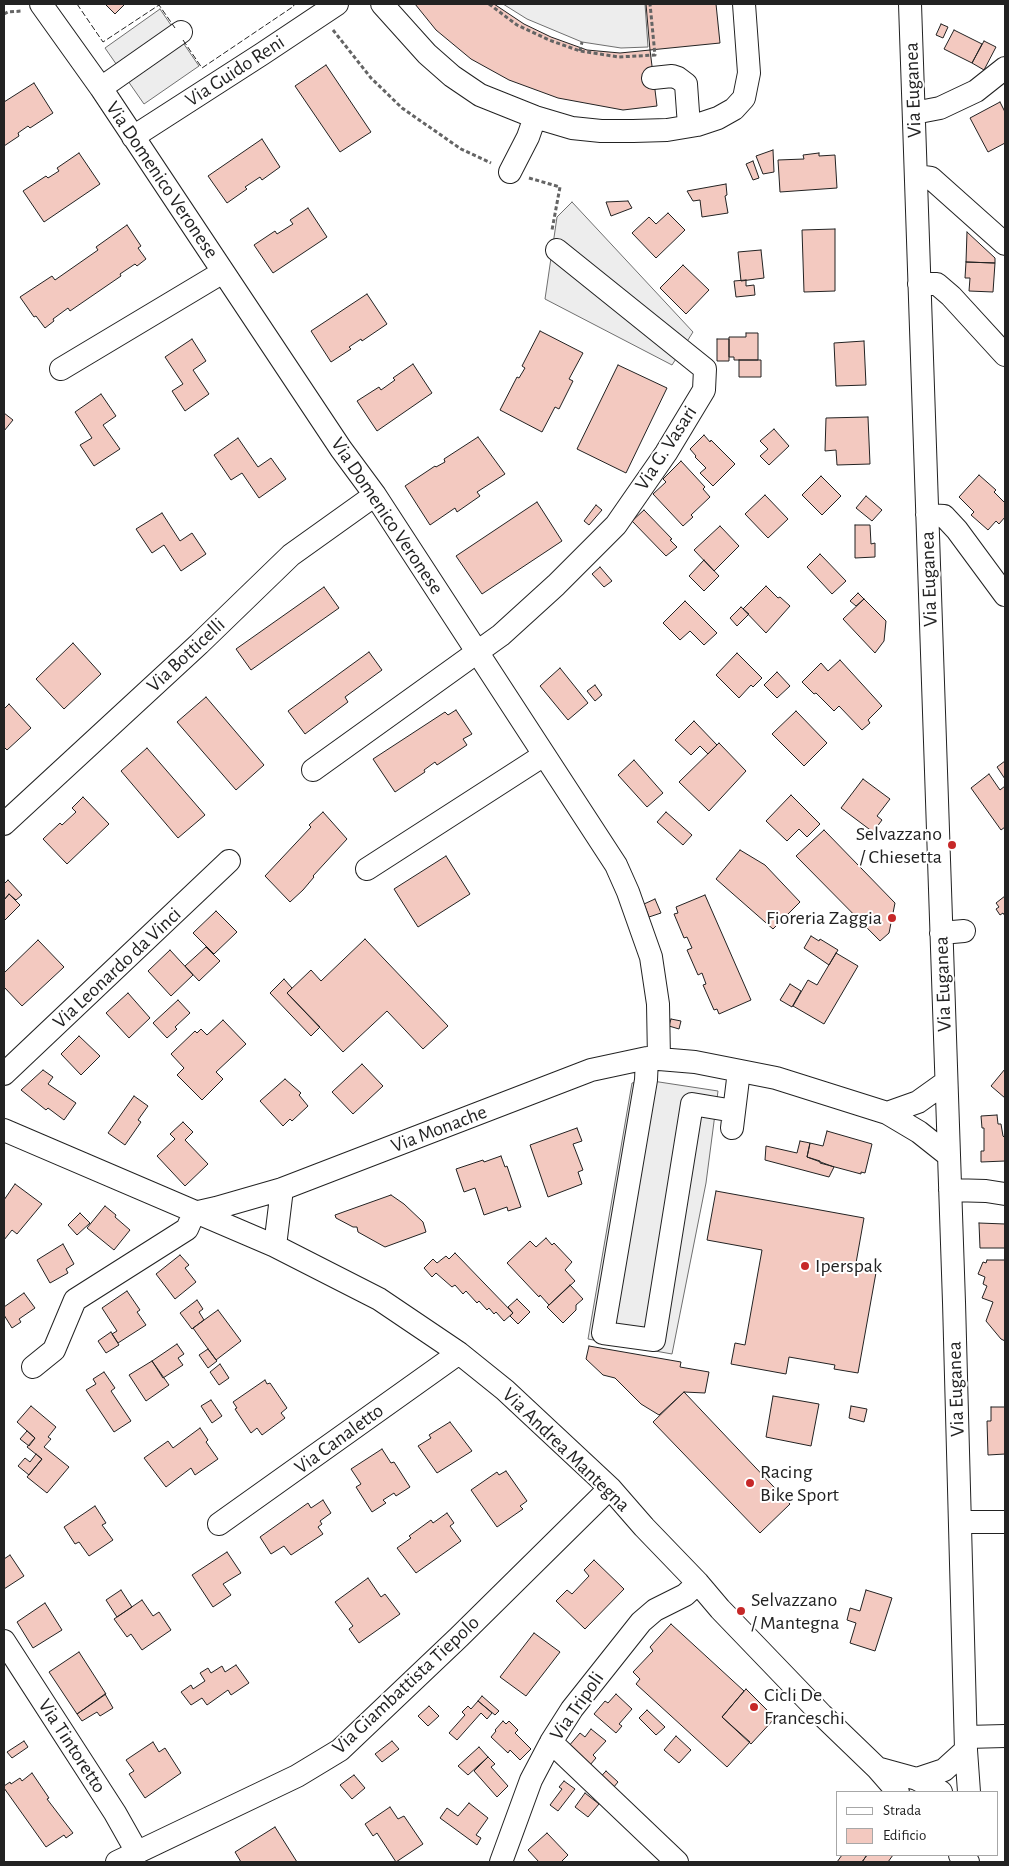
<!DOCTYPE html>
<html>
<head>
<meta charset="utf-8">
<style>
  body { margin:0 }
  #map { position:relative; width:1009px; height:1866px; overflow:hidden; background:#fff; font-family:"Alegreya Sans",sans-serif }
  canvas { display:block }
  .frame { position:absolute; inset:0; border:5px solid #222; pointer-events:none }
  .legend { position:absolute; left:836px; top:1791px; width:162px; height:65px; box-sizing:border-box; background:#fff; border:1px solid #a7a7a7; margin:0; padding:6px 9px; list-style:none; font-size:15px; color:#222 }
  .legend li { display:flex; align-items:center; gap:10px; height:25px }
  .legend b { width:25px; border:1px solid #a7a7a7 }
</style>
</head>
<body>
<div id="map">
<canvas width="1009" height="1866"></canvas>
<div class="frame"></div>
<ul class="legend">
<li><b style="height:6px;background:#fff"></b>Strada</li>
<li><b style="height:14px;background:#f3c9c0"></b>Edificio</li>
</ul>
</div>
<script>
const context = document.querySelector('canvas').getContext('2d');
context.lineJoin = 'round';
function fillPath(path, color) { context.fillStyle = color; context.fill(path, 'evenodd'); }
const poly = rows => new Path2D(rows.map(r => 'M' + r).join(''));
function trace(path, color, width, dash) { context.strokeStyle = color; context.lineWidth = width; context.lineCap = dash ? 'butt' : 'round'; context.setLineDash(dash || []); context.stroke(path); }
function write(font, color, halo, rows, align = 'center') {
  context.font = font + ' "Alegreya Sans",sans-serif'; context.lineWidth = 4; context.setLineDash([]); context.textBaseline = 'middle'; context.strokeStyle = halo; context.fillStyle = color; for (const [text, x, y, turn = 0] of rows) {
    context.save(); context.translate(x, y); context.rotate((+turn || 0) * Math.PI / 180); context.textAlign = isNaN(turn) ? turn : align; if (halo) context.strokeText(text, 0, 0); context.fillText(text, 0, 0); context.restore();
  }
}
const parking = poly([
  [503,4,645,4,648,47,621,48,582,42,527,19,503,4],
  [160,9,199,66,144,104,105,48,160,9],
  [572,202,693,332,672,365,545,299,557,217,572,202],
  [646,1080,718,1091,706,1183,672,1354,588,1339,632,1083,646,1080]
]);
fillPath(parking, '#ededed');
trace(parking, '#6f6f6f', 1);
const building = poly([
  [105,4,125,4,115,14,105,4],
  [415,4,494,4,524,24,551,37,587,50,620,53,650,50,657,106,623,110,558,98,509,80,471,59,436,30,415,4],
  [646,4,716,4,720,43,650,50,646,4],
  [941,24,948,27,943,38,936,35,941,24],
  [954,30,982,44,972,63,944,49,954,30],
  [984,41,996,47,984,70,972,63,984,41],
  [326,65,371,132,340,152,295,86,326,65],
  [34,83,53,113,30,128,28,126,18,133,19,136,4,146,4,102,34,83],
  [1000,102,1005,112,1005,143,988,152,970,118,1000,102],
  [262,139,280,167,262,180,260,177,245,187,247,189,227,203,208,176,262,139],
  [773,150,774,172,763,174,756,156,773,150],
  [79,153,100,184,44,222,23,191,46,176,48,178,59,171,57,168,79,153],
  [819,153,819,156,835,155,837,188,780,192,778,160,804,159,803,155,819,153],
  [753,161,759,178,753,180,746,164,753,161],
  [726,184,727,195,725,196,728,213,702,217,700,200,693,201,687,191,726,184],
  [628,201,632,208,611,216,606,202,628,201],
  [308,208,327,237,273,273,254,245,275,231,277,234,293,224,290,220,308,208],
  [668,213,685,230,656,258,632,233,649,217,656,224,668,213],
  [127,225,141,246,138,248,146,259,137,266,135,264,120,274,121,276,70,311,68,308,53,319,54,321,45,328,36,316,34,317,20,297,52,276,55,280,98,250,96,247,127,225],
  [835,229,835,291,804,292,802,230,835,229],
  [967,232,995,258,995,263,966,262,967,232],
  [761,250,764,278,741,281,738,252,761,250],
  [966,262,995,263,993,292,969,291,970,278,965,278,966,262],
  [683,265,709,290,686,314,660,288,683,265],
  [746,280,746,286,754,285,755,295,736,297,734,281,746,280],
  [367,294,387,324,362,341,361,339,349,347,351,349,331,362,311,331,367,294],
  [540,331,583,353,569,379,573,381,559,409,555,407,542,432,500,410,517,377,519,378,525,368,522,366,540,331],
  [746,333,758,333,758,360,734,360,734,357,729,357,729,337,746,337,746,333],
  [192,339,206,361,193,370,209,394,185,411,172,391,183,384,165,357,192,339],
  [717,339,729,339,729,361,717,361,717,339],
  [864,341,866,385,836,386,834,343,864,341],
  [739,360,761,360,761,377,739,377,739,360],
  [413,364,432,393,377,431,357,401,379,387,381,390,395,380,393,378,413,364],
  [618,365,667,388,626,473,577,449,618,365],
  [101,394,116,416,103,425,120,449,94,466,80,445,92,438,75,412,101,394],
  [4,413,13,420,4,431,4,413],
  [868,417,870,464,837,465,836,450,825,451,826,418,868,417],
  [774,429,789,446,769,465,760,456,768,449,760,441,774,429],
  [704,435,710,442,711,440,735,464,713,486,700,473,706,468,695,457,696,456,690,449,704,435],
  [478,437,505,474,477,492,480,496,457,512,455,508,430,525,405,486,435,466,436,467,445,462,444,459,478,437],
  [238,438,258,467,271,458,286,479,259,498,242,473,231,480,214,455,238,438],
  [681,461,705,487,703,489,710,497,691,515,693,517,683,526,653,494,666,482,663,479,681,461],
  [979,475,996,490,994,492,1005,503,1005,517,999,524,996,521,988,530,971,515,974,512,959,497,979,475],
  [821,476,841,496,822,515,802,495,821,476],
  [765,495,788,519,768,538,745,514,765,495],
  [866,496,882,510,872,521,856,508,866,496],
  [537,502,562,541,482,594,456,556,537,502],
  [596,505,602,510,589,525,584,521,596,505],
  [644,510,672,539,670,540,677,547,666,556,632,521,644,510],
  [162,513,180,541,192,533,206,554,181,571,164,545,152,553,136,529,162,513],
  [855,525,870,525,871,544,875,543,875,557,855,558,855,525],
  [720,526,739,546,714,571,694,550,720,526],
  [820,554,846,581,832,594,807,567,820,554],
  [704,560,719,576,704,591,689,576,704,560],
  [600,567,612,581,604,587,592,574,600,567],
  [766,586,778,598,780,597,790,606,766,633,743,609,766,586],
  [324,587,339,608,251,670,236,649,324,587],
  [858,593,864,599,856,606,850,601,858,593],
  [864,599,886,621,884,641,875,653,843,619,864,599],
  [685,601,717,633,704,645,690,631,680,640,663,623,685,601],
  [741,607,749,614,737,626,730,618,741,607],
  [73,643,101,674,64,709,36,679,73,643],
  [369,652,382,670,345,697,348,702,305,734,288,711,369,652],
  [737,653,762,678,753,687,751,685,739,698,716,675,737,653],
  [840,660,882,706,868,720,870,723,862,730,839,706,834,711,816,693,814,694,802,682,821,663,828,671,840,660],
  [560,668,588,703,568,720,540,686,560,668],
  [777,672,790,686,777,698,764,685,777,672],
  [595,685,602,695,595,701,587,691,595,685],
  [206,697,264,765,236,790,177,722,206,697],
  [9,704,31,728,7,750,4,747,4,709,9,704],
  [456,710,472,734,463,739,467,745,437,765,435,762,424,770,425,772,395,792,373,759,445,712,448,715,456,710],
  [796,711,827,743,804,766,772,734,796,711],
  [694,721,717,745,708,754,700,746,691,755,675,740,694,721],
  [719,743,746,771,709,811,679,782,719,743],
  [147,748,205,815,178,838,121,771,147,748],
  [634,760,663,793,647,807,618,775,634,760],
  [1005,761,1005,779,997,767,1005,761],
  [989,774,1000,790,1005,786,1005,827,1001,830,971,788,989,774],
  [863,779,890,799,877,816,882,820,873,832,841,808,863,779],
  [791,795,820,824,807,837,799,829,787,841,766,821,791,795],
  [83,797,109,824,67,864,43,839,60,823,62,825,76,812,72,808,83,797],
  [323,812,347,839,313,876,314,877,303,890,290,902,265,876,311,827,309,825,323,812],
  [666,812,692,835,683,845,657,822,666,812],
  [824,830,895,903,889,933,880,941,796,856,824,830],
  [740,850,765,865,800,902,773,929,716,879,740,850],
  [446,856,470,894,418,927,394,889,446,856],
  [8,880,22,895,16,900,9,894,4,900,4,884,8,880],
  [9,894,20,905,4,921,4,900,9,894],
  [705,895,751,1000,719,1014,717,1009,714,1010,703,985,706,984,702,973,698,975,687,950,692,948,687,937,684,938,674,914,678,913,676,907,705,895],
  [1005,896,1005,916,1003,913,1000,915,996,909,999,907,996,903,1005,896],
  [655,899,661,913,649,917,644,904,655,899],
  [216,911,237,932,214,954,193,933,216,911],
  [811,936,819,941,820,939,838,950,829,965,804,948,811,936],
  [365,939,448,1026,423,1049,387,1011,343,1052,287,993,311,970,321,981,365,939],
  [38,940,64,967,22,1006,4,987,4,973,38,940],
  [206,947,220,961,199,981,185,966,206,947],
  [170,950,193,975,171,996,148,971,170,950],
  [836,953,858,966,824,1024,793,1006,808,980,817,985,836,953],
  [284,979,292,988,287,993,320,1027,311,1036,270,993,284,979],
  [790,984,801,991,792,1007,780,1000,790,984],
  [128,993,150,1018,129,1038,106,1013,128,993],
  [178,1000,190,1013,175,1027,177,1029,167,1038,153,1023,178,1000],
  [671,1019,681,1021,679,1029,669,1026,671,1019],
  [223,1020,246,1044,216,1072,223,1079,202,1100,177,1075,184,1068,171,1054,195,1031,197,1033,201,1029,207,1035,223,1020],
  [79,1036,100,1056,81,1075,61,1054,79,1036],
  [362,1064,383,1086,353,1114,332,1092,362,1064],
  [1005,1069,1005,1098,991,1086,1005,1069],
  [43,1070,53,1077,48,1084,76,1103,64,1120,48,1108,46,1110,21,1090,43,1070],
  [285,1079,301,1093,299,1095,308,1106,292,1121,290,1119,283,1126,260,1101,285,1079],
  [134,1096,148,1106,138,1120,141,1122,125,1145,108,1133,134,1096],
  [997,1115,998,1124,1001,1124,1003,1136,1005,1138,1005,1161,981,1162,981,1151,984,1151,984,1128,982,1128,981,1116,997,1115],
  [183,1122,193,1132,185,1140,208,1164,185,1186,157,1156,175,1139,170,1134,183,1122],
  [577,1128,582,1141,573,1144,583,1170,578,1172,582,1184,548,1197,530,1145,577,1128],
  [827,1131,872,1144,865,1173,861,1172,861,1174,820,1163,820,1161,807,1157,810,1143,823,1146,827,1131],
  [800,1141,810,1143,807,1157,834,1167,829,1177,765,1160,766,1146,797,1153,800,1141],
  [501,1156,505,1167,507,1166,521,1207,508,1211,507,1207,484,1215,475,1188,464,1192,456,1169,483,1160,484,1162,501,1156],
  [15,1184,42,1204,17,1234,12,1230,4,1240,4,1200,15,1184],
  [716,1191,864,1218,856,1263,877,1267,858,1373,834,1369,835,1365,789,1357,786,1374,731,1364,735,1343,745,1345,762,1250,707,1240,716,1191],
  [391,1195,404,1204,423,1222,426,1232,385,1247,358,1232,357,1227,353,1227,336,1218,335,1215,391,1195],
  [105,1206,116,1215,115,1217,130,1230,114,1250,87,1228,105,1206],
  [80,1213,90,1223,77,1235,68,1225,80,1213],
  [979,1223,1005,1224,1005,1248,980,1248,979,1223],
  [546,1238,552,1245,554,1243,572,1262,565,1270,575,1281,549,1305,540,1295,539,1297,507,1263,530,1241,536,1247,546,1238],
  [63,1244,74,1264,66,1269,68,1273,50,1283,37,1260,63,1244],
  [455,1253,513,1313,504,1321,496,1312,494,1314,489,1308,487,1310,479,1301,477,1303,466,1291,463,1294,455,1285,452,1287,436,1273,432,1277,424,1268,433,1259,437,1263,446,1256,449,1259,455,1253],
  [180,1255,189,1265,185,1268,196,1282,175,1299,156,1274,180,1255],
  [987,1260,1005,1260,1005,1341,1001,1339,986,1321,993,1302,982,1298,987,1286,983,1284,985,1277,978,1274,983,1262,986,1263,987,1260],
  [570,1285,583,1299,576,1305,576,1310,563,1323,547,1307,570,1285],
  [127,1291,140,1310,137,1312,146,1325,118,1343,112,1334,117,1331,102,1308,127,1291],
  [24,1293,35,1308,19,1319,21,1322,12,1328,4,1315,4,1307,24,1293],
  [517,1299,530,1312,518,1324,510,1316,513,1313,508,1307,517,1299],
  [197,1300,203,1309,199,1312,204,1320,192,1329,180,1313,197,1300],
  [218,1310,241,1341,216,1360,193,1328,218,1310],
  [111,1332,119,1345,106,1353,98,1341,111,1332],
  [177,1344,184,1354,178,1358,183,1365,163,1378,152,1361,177,1344],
  [589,1346,681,1362,680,1367,709,1372,705,1393,684,1392,659,1415,641,1404,615,1378,603,1375,586,1359,589,1346],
  [208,1349,217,1361,208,1368,199,1355,208,1349],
  [152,1361,169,1385,146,1401,129,1375,152,1361],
  [220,1364,229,1378,219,1385,210,1372,220,1364],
  [104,1372,115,1388,111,1391,131,1421,114,1432,86,1390,96,1384,93,1379,104,1372],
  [265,1380,267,1384,270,1383,287,1408,281,1413,285,1418,262,1435,257,1428,251,1433,235,1409,237,1408,233,1402,265,1380],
  [684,1392,790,1504,760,1533,653,1422,684,1392],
  [773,1396,819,1404,811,1446,766,1437,773,1396],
  [211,1400,222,1416,212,1423,201,1406,211,1400],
  [31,1406,56,1427,48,1437,51,1439,44,1447,69,1467,47,1493,27,1477,42,1459,27,1447,35,1438,17,1422,31,1406],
  [851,1406,867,1409,864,1422,849,1418,851,1406],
  [991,1407,1005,1407,1005,1454,988,1455,987,1421,991,1421,991,1407],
  [450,1422,472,1451,437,1473,418,1446,431,1438,429,1435,450,1422],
  [200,1428,208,1440,206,1442,218,1459,195,1475,191,1468,166,1487,144,1458,168,1441,173,1448,200,1428],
  [27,1431,35,1438,29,1446,20,1439,27,1431],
  [382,1449,391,1463,394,1462,410,1487,396,1496,394,1493,383,1500,386,1503,372,1512,356,1487,361,1484,351,1469,382,1449],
  [36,1454,42,1459,29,1475,18,1466,25,1458,30,1462,36,1454],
  [506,1471,527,1501,520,1506,523,1509,497,1527,471,1490,497,1472,499,1475,506,1471],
  [323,1500,331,1513,320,1521,322,1524,318,1527,323,1534,291,1555,284,1546,271,1554,260,1537,308,1503,311,1508,323,1500],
  [95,1506,106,1523,102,1525,113,1540,89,1556,79,1542,75,1544,64,1527,95,1506],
  [447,1513,454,1523,450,1526,461,1541,416,1573,397,1548,411,1538,409,1536,431,1520,433,1523,447,1513],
  [227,1552,241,1573,223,1584,231,1595,213,1607,192,1575,227,1552],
  [10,1555,24,1576,4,1589,4,1559,10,1555],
  [594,1560,624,1589,585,1629,556,1601,567,1590,572,1594,589,1576,584,1570,594,1560],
  [368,1578,381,1597,385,1594,400,1614,359,1643,349,1629,353,1626,335,1602,368,1578],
  [121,1590,132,1607,117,1617,106,1600,121,1590],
  [866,1590,892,1598,875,1651,850,1643,856,1623,847,1620,850,1608,860,1611,866,1590],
  [142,1600,153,1616,159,1612,171,1630,142,1650,131,1634,127,1637,114,1619,142,1600],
  [45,1603,62,1630,33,1648,17,1622,45,1603],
  [671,1624,744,1691,722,1717,750,1742,727,1767,636,1684,640,1679,633,1672,653,1651,650,1647,671,1624],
  [534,1633,560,1652,526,1696,500,1677,534,1633],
  [79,1652,106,1694,77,1714,49,1672,79,1652],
  [236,1665,249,1683,231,1695,228,1690,207,1705,202,1698,191,1705,181,1692,191,1685,193,1689,205,1681,200,1673,208,1668,211,1673,222,1666,225,1672,236,1665],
  [746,1689,775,1718,751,1744,722,1717,746,1689],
  [105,1694,113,1708,100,1716,97,1712,82,1721,77,1714,105,1694],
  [616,1694,632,1709,619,1724,622,1726,616,1733,594,1714,605,1701,608,1703,616,1694],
  [482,1696,499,1711,495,1715,478,1701,482,1696],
  [478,1701,492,1713,487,1719,481,1713,457,1740,449,1733,465,1715,462,1712,468,1706,471,1709,478,1701],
  [429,1706,439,1716,428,1726,418,1716,429,1706],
  [647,1710,665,1727,656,1735,639,1718,647,1710],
  [503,1721,506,1724,509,1721,518,1730,515,1733,531,1749,520,1760,510,1750,508,1753,491,1737,496,1731,495,1730,503,1721],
  [591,1729,606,1741,593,1755,596,1758,590,1765,568,1747,580,1733,585,1737,591,1729],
  [676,1736,691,1750,679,1763,664,1750,676,1736],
  [24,1741,28,1747,12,1758,7,1752,24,1741],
  [392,1741,399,1749,382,1762,375,1754,392,1741],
  [153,1742,159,1752,165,1748,181,1773,145,1798,129,1774,134,1771,126,1760,153,1742],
  [479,1747,488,1757,468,1775,458,1766,479,1747],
  [488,1757,495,1764,491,1767,508,1786,497,1797,474,1771,488,1757],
  [606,1771,618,1782,608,1794,595,1783,606,1771],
  [32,1773,49,1798,47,1799,73,1833,66,1838,64,1835,46,1847,4,1788,4,1786,10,1782,11,1784,20,1778,22,1781,32,1773],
  [354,1775,365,1788,352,1799,340,1785,354,1775],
  [564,1781,575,1789,558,1811,550,1805,562,1789,559,1787,564,1781],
  [585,1793,599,1804,588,1817,575,1807,585,1793],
  [469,1803,488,1818,476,1835,481,1838,477,1845,440,1818,447,1808,458,1816,469,1803],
  [390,1807,398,1819,404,1816,423,1844,396,1862,377,1833,373,1836,365,1824,390,1807],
  [275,1827,297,1862,241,1862,235,1852,275,1827],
  [547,1833,568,1855,561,1862,539,1862,528,1850,547,1833],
  [842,1855,867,1855,862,1862,837,1862,842,1855],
  [867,1855,893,1855,888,1862,862,1862,867,1855]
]);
fillPath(building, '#f3c9c0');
trace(building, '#222', 1);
const minor = poly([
  [41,4,101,88,341,449,375,495,616,865,628,892,651,957,658,1004,659,1059],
  [382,4,427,54,452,76,480,95,535,117,572,128,601,131,633,131,667,130,697,125,718,118,734,109,744,98,749,73,744,4],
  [910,4,954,1302,966,1750,969,1792],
  [653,78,672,76,678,78,686,84,689,126],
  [101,88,181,32],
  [914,113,940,108,976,91,1005,68],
  [133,137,262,54,337,4],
  [510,172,528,137,535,117],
  [916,176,931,178,1005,244],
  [919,284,937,284,951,296,1005,355],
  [61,369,223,272],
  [927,515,944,516,957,530,1005,595],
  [313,770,501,635,556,585,616,525,666,453,704,390,705,369,557,250],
  [4,824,199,644,291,555,375,495],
  [367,869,544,755],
  [941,933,964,931],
  [647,1058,646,1080,603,1333,654,1340,692,1104,734,1111],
  [4,1074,229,861],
  [887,1113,918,1102,946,1082],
  [732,1128,739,1071],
  [4,1130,275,1246,379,1299,459,1353,505,1390,610,1488,644,1527,698,1583,720,1609,822,1715,877,1768,898,1792],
  [950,1190,986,1191,1005,1194],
  [194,1213,216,1208,282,1189,591,1070,647,1058,695,1062,776,1078,887,1113,919,1132,948,1155],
  [275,1246,282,1189],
  [33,1367,54,1350,75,1300,187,1229,194,1213],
  [960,1522,1005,1522],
  [219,1524,459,1353],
  [4,1641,115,1813,137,1852],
  [966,1737,1005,1736],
  [551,1742,677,1862],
  [877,1768,917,1779,941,1792],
  [917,1779,944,1770,966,1750],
  [960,1855,968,1862],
  [117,1862,297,1776,340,1750,459,1637,610,1488],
  [501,1862,531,1780,551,1742,572,1709,641,1622,655,1610,685,1595,698,1583]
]);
trace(minor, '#222', 24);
trace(poly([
  [489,4,517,25,549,40,580,51,619,57,655,55,650,4],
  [4,14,8,12,22,11],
  [333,30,371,78,402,108,461,149,491,163],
  [580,51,582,42],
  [529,178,560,187,552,230]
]), '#646464', 3, [4, 2.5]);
trace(minor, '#fff', 22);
trace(poly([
  [77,4,103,42,159,5,175,28],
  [183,40,202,68,294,6,293,4]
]), '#222', 1, [6, 2.5]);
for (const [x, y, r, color] of [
  [952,845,5,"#c62828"],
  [892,918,5,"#c62828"],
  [805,1266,5,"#c62828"],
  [750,1483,5,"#c62828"],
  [741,1611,5,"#c62828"],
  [754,1707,5,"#c62828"]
]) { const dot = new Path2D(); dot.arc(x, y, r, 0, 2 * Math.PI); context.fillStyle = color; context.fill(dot); trace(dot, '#fff', 2); }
write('20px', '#222', '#fff', [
  ["Via Guido Reni",235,71,-33],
  ["Via Euganea",913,90,-92],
  ["Via Domenico Veronese",162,180,56],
  ["Via G. Vasari",666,448,-57],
  ["Via Domenico Veronese",387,516,56],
  ["Via Euganea",929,579,-92],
  ["Via Botticelli",186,655,-43],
  ["Via Leonardo da Vinci",117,968,-43],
  ["Via Euganea",943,984,-92],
  ["Via Monache",439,1129,-21],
  ["Via Euganea",956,1389,-92],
  ["Via Canaletto",339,1439,-36],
  ["Via Andrea Mantegna",566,1450,44],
  ["Via Giambattista Tiepolo",406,1685,-43],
  ["Via Tripoli",577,1706,-55],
  ["Via Tintoretto",72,1746,57]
]);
write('20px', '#222', '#fff', [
  ["Selvazzano",942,834,"right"],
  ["/ Chiesetta",942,857,"right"],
  ["Fioreria Zaggia",882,918,"right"],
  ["Iperspak",815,1266],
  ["Racing",760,1472],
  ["Bike Sport",760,1495],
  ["Selvazzano",751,1600],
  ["/ Mantegna",751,1623],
  ["Cicli De",764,1695],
  ["Franceschi",764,1718]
], 'left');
</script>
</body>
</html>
